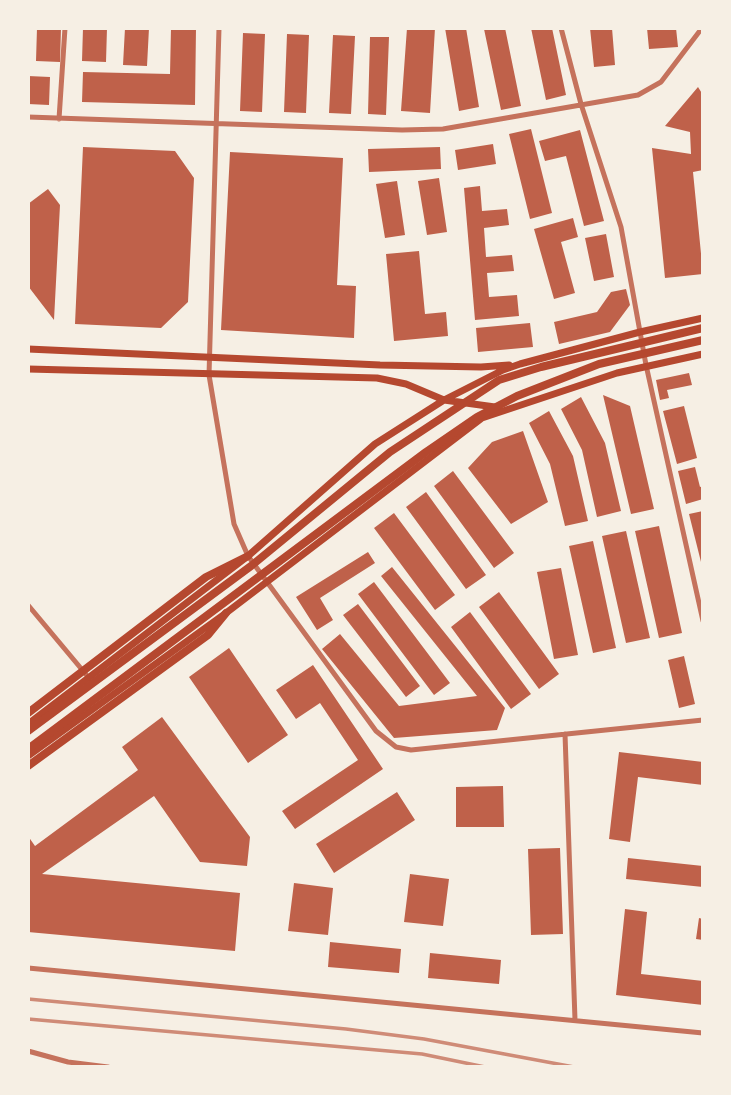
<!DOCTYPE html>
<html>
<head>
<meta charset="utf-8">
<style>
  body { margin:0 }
  #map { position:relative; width:731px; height:1095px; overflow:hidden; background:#f6efe4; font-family:Poppins,sans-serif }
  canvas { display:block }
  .frame { position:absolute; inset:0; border:30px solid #f6efe4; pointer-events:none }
</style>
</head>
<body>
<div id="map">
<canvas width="731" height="1095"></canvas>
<div class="frame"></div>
</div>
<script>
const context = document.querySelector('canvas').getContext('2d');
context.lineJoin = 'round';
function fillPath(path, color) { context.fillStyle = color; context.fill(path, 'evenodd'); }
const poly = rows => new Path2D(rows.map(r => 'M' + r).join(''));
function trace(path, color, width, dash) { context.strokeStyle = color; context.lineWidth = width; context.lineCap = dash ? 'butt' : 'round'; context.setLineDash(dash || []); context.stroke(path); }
fillPath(poly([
  [37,28,61,28,60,62,36,61],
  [83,28,107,28,106,62,82,61],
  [125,28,149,28,147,66,123,65],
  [171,28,196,28,195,105,82,102,83,72,170,74],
  [407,28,435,28,430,113,401,111],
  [445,28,466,28,479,107,459,111],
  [505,28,521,106,501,110,484,29],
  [531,28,552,28,566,95,546,100],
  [590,28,612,28,615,65,594,67],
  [647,28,676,28,678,47,649,49],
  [243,33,265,34,262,112,240,111],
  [287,34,309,35,306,113,284,112],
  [333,35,355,36,351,114,329,113],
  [370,37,389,37,386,115,368,114],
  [28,76,50,77,49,105,28,104],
  [698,87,703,95,703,170,693,172,703,274,665,278,652,148,691,154,690,132,665,126],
  [531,129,552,213,530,219,509,134],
  [580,130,604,221,584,226,566,156,545,161,539,141],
  [493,144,496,164,458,170,455,150],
  [83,147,175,151,194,178,188,302,161,328,75,324],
  [440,147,441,169,369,172,368,149],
  [230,152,343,158,337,285,356,286,354,338,221,330],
  [439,178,447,232,427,235,418,181],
  [397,181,405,235,385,238,376,184],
  [480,186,482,211,507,209,509,225,484,228,486,257,512,255,514,271,487,273,489,297,517,295,519,316,475,320,464,188],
  [48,189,60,205,54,320,28,286,28,204],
  [573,218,578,237,561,242,575,293,554,299,534,229],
  [606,234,614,277,594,281,585,238],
  [419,251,425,314,446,312,448,336,394,341,386,254],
  [626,289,630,305,610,332,559,344,554,322,597,312,611,292],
  [530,323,533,347,478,352,476,328],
  [689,373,692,385,667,390,669,398,660,400,656,380],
  [603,395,630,406,654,509,631,514],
  [581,397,605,443,621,511,597,517,582,450,561,409],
  [684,406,697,458,677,464,663,411],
  [549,411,573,456,588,521,565,526,550,464,529,423],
  [523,431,548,502,511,524,468,468,492,442],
  [695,467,700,487,703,486,703,499,686,504,678,471],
  [453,471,514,553,494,568,434,486],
  [426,492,486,575,466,589,406,507],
  [703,511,703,566,702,566,689,514],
  [394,513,455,595,435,610,374,528],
  [659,526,682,633,659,638,635,531],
  [626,531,650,638,626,643,602,536],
  [593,541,616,648,593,653,569,546],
  [368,552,375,563,320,598,333,620,317,630,296,597],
  [392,567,505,708,497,730,394,738,322,649,340,634,399,706,477,696,381,576],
  [561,568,578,655,554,659,537,572],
  [374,582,450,683,434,695,358,594],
  [499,592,559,674,539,689,479,607],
  [358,604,420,686,406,697,343,615],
  [470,612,531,694,511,709,451,627],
  [229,648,288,735,248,763,189,677],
  [684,656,695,704,679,708,668,660],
  [313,665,383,769,295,829,282,811,358,760,320,703,296,719,276,690],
  [162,717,250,837,247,866,200,862,154,796,42,874,240,893,235,951,28,932,28,836,35,846,138,770,122,747],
  [619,752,703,762,703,785,638,777,630,842,609,839],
  [503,786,504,827,456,827,456,787],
  [397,792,415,820,334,873,316,844],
  [560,848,563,934,531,935,528,849],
  [628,858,703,866,703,887,626,879],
  [410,874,449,879,443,926,404,922],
  [294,883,333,888,328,935,288,931],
  [625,909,647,912,641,974,703,981,703,1005,616,995],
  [699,918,703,919,703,940,696,939],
  [330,942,401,949,399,973,328,967],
  [430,953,501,960,499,984,428,978]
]), '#bf614a');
trace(poly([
  [219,28,209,375,234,524,248,556,376,731,396,747,411,750,703,720],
  [561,28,581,104,621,227,646,365,703,621],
  [28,117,402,130,443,129,638,95,661,82,702,28],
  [59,119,65,28],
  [28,605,89,678],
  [565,734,575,1020],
  [28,968,703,1033],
  [28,1051,68,1062,108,1067]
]), '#c5725c', 5);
trace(poly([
  [28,349,380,365,481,367,509,365],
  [28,369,377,378,406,384,444,400,495,407],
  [28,724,248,556,375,444,444,400,503,370,520,364,640,332,703,318],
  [28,756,226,613,482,418,617,373,703,354]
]), '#b5482f', 7);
trace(poly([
  [28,713,206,577,248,556],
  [28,731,251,566,390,452,499,380,541,367,703,328],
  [28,749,426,452,477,417,517,396,599,364,703,340],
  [28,766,208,635,226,613]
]), '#b5482f', 8);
trace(poly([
  [28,999,346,1029,424,1039,574,1067],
  [28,1019,422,1054,485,1067]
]), '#cf8b77', 3.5);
</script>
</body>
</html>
